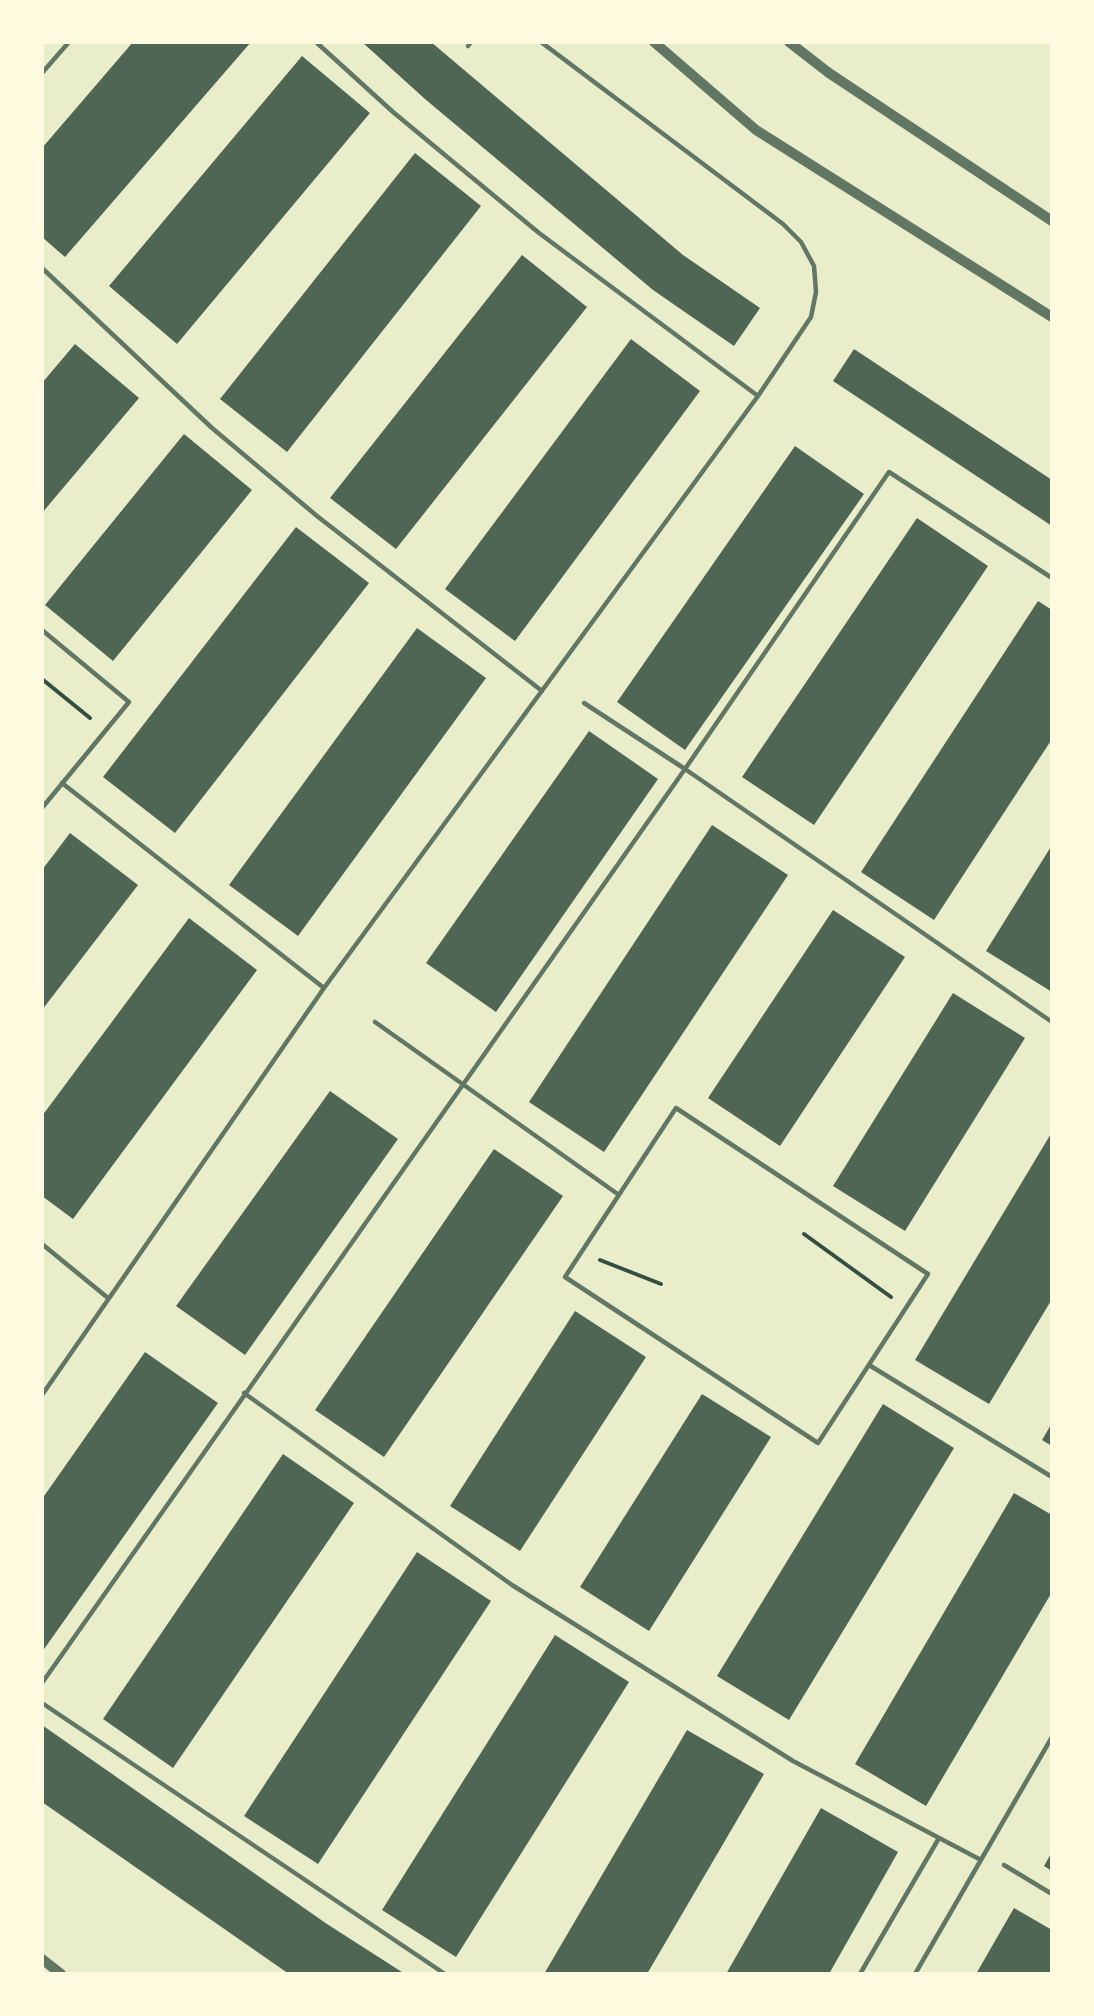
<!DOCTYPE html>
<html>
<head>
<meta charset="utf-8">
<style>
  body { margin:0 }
  #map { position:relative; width:1094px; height:2016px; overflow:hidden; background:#e9edc9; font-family:Poppins,sans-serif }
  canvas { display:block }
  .frame { position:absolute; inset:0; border:44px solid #fefae0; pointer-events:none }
</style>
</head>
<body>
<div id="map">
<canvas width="1094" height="2016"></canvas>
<div class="frame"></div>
</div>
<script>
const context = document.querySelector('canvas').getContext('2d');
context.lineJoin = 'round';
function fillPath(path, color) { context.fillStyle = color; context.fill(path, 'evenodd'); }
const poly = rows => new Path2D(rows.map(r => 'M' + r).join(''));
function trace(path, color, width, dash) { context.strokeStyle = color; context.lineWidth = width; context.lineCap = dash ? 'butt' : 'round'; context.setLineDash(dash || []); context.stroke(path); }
fillPath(poly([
  [133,42,251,42,65,257,42,237,42,148],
  [362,42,431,42,683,255,760,308,734,346,653,290,425,99],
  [302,56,370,113,177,344,109,286],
  [415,153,481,206,287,452,220,399],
  [522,255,587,307,396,549,330,498],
  [631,339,700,391,515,641,445,589],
  [75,344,139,398,42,513,42,383],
  [854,349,1052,480,1052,526,833,381],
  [184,434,252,490,113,661,45,605],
  [795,446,864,494,685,750,617,702],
  [917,518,988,566,814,825,742,777],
  [296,527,369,583,175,833,103,777],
  [1038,601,1052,610,1052,739,934,920,861,872],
  [417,628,486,678,298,936,229,885],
  [589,731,658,779,496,1012,426,963],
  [712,825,788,875,604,1152,529,1102],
  [70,833,138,885,42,1010,42,870],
  [1052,845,1052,992,986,951],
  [833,910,905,957,780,1146,708,1098],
  [189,918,257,970,73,1219,42,1196,42,1116],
  [953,993,1025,1038,905,1231,833,1186],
  [330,1091,398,1139,245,1355,176,1306],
  [1052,1132,1052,1299,989,1404,915,1360],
  [494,1149,563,1196,384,1457,315,1410],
  [575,1311,646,1357,520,1551,450,1506],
  [145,1352,218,1403,42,1652,42,1499],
  [702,1394,771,1437,649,1631,580,1587],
  [883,1404,954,1448,789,1720,717,1676],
  [1052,1423,1052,1446,1042,1440],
  [283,1454,354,1503,173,1768,103,1719],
  [1014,1493,1052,1515,1052,1592,926,1806,855,1764],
  [417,1552,491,1601,318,1864,244,1816],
  [555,1635,629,1682,456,1957,382,1910],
  [42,1725,327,1924,405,1974,289,1974,42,1802],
  [687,1730,764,1774,647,1974,544,1974],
  [821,1808,898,1852,829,1974,726,1974],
  [1052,1852,1052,1871,1044,1866],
  [1014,1908,1052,1930,1052,1974,976,1974]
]), '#4f6655');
trace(poly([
  [42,679,90,718],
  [804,1234,891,1297],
  [600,1260,661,1284]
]), '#344e41', 4);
trace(poly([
  [316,42,393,112,539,233,758,396],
  [468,46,471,42],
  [42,73,69,42],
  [42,268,212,428,317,516,542,691],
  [42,630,129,702,42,808],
  [584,703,685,769,1052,1022],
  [62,783,324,988],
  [375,1022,619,1195],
  [676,1108,928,1274,818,1443,565,1277,676,1108],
  [42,1244,108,1298],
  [869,1365,1052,1477],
  [244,1393,512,1585,793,1761,981,1860],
  [42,1395,324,988,758,396,811,317,816,292,814,266,801,242,783,224,541,42],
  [42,1683,685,769,889,472,1052,578],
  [42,1703,445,1974],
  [1004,1865,1052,1894],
  [860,1974,939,1838],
  [915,1974,1052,1737]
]), '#617663', 4.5);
trace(poly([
  [654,42,756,130,1052,317],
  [789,42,829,73,1052,221],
  [42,1959,61,1974]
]), '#617663', 10);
</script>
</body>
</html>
